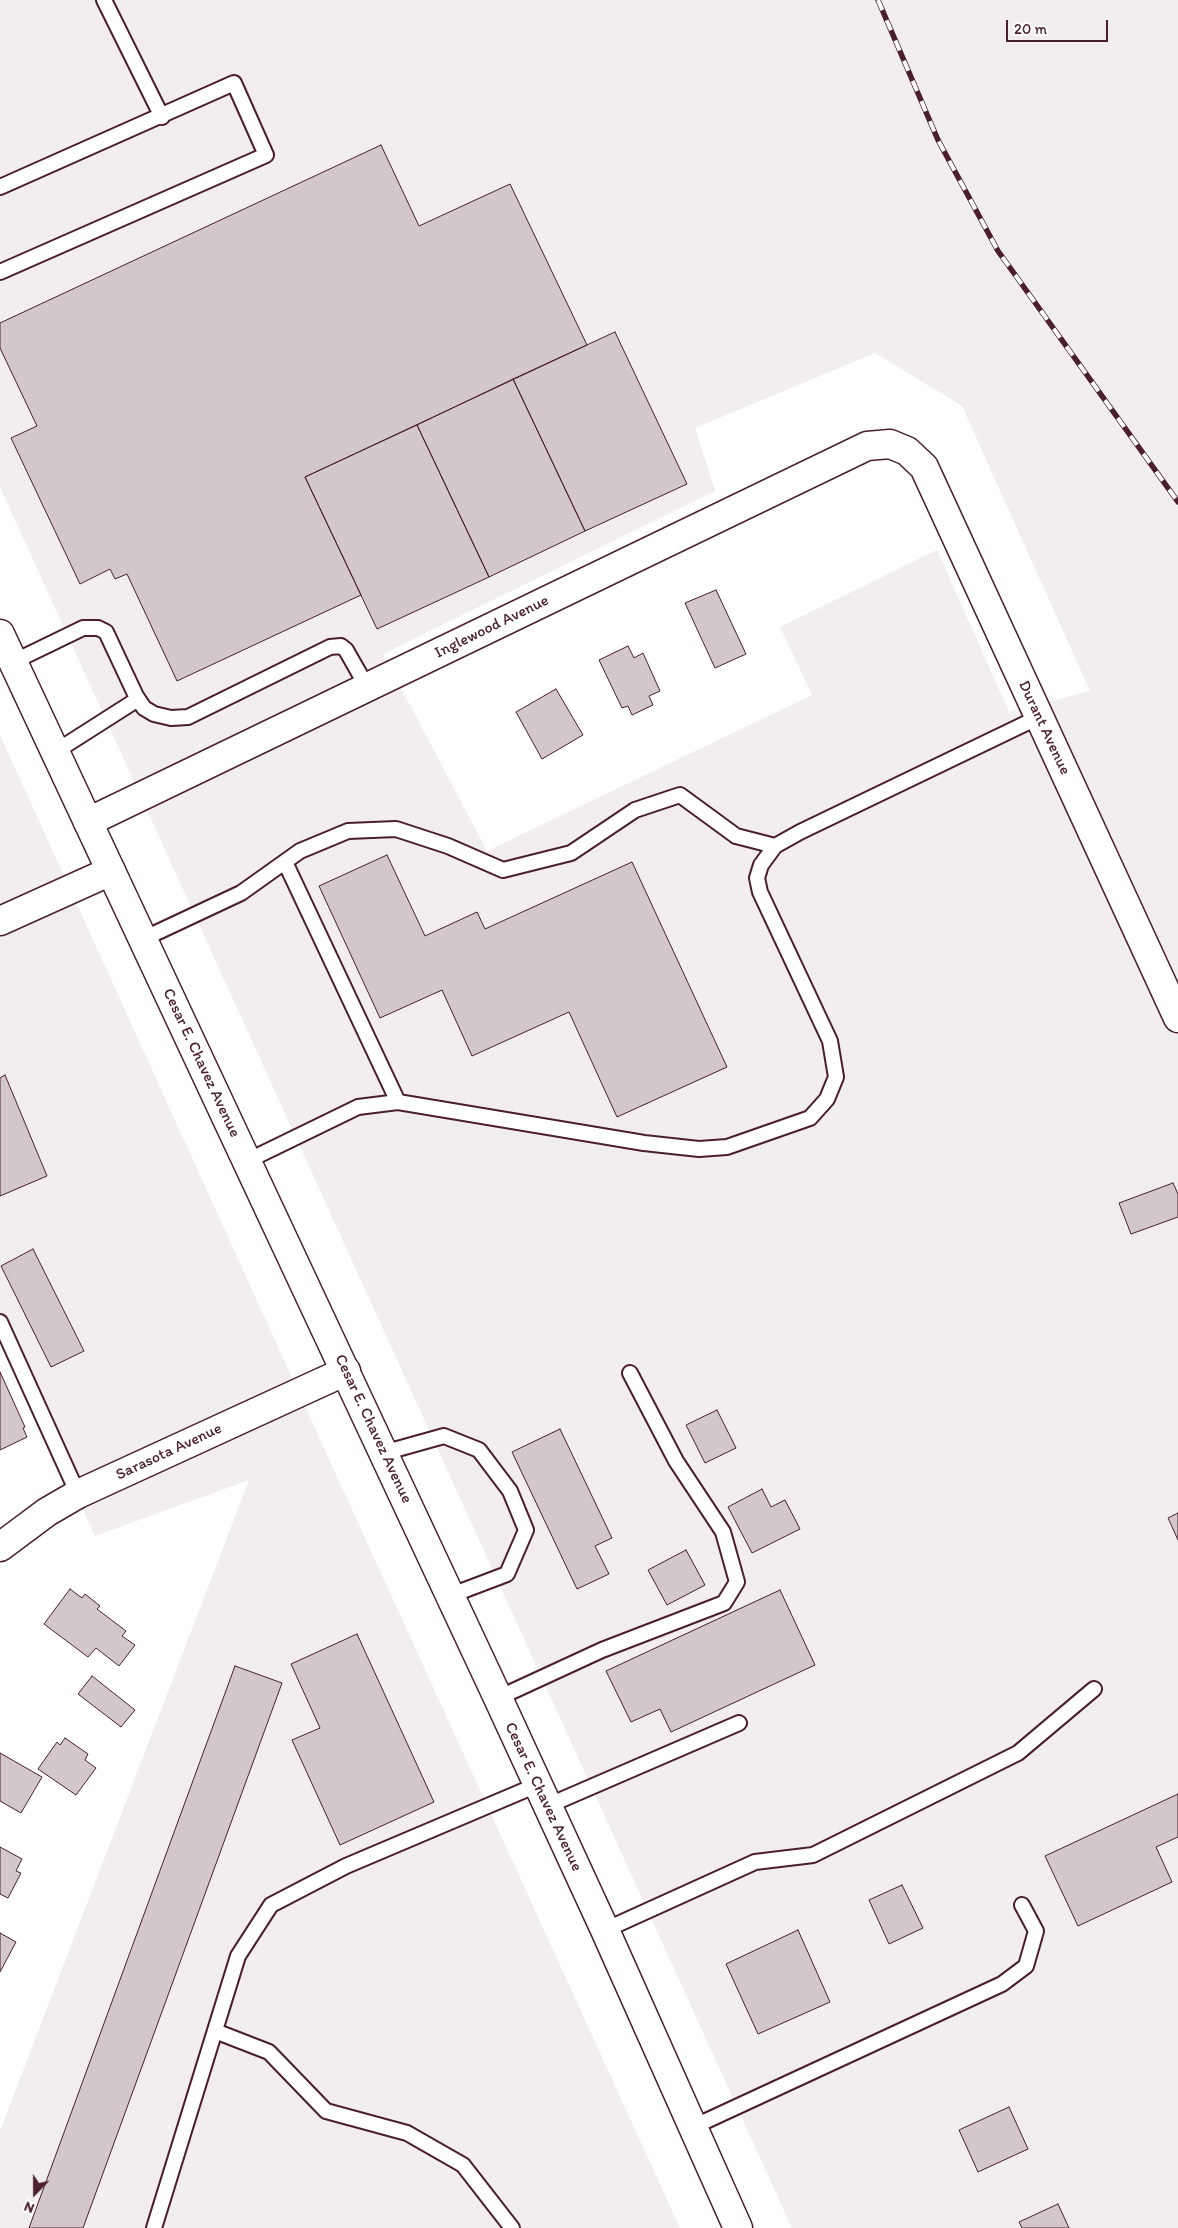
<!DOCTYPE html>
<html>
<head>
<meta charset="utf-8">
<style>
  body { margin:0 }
  #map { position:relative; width:1178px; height:2228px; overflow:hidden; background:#fff; font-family:Itim,sans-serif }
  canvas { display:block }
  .north { position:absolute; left:10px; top:2168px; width:50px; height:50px; -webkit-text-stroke:4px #fff; paint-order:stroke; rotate:202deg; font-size:14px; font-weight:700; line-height:20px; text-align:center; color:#4a1f2b }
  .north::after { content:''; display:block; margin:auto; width:18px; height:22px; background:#4a1f2b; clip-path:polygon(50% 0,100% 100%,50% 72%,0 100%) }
  .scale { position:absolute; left:1006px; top:20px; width:102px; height:22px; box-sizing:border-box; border:2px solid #4a1f2b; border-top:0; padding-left:6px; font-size:15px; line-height:18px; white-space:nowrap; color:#4a1f2b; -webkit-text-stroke:4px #fff; paint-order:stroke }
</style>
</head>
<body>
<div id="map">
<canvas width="1178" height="2228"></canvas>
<div class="north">N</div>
<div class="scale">20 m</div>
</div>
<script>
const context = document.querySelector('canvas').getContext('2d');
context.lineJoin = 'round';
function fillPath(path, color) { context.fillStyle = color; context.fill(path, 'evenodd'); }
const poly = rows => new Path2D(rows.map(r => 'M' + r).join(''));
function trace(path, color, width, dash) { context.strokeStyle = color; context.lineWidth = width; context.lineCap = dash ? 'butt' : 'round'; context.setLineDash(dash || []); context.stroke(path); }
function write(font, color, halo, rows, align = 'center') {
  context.font = font + ' Itim,sans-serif'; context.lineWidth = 4; context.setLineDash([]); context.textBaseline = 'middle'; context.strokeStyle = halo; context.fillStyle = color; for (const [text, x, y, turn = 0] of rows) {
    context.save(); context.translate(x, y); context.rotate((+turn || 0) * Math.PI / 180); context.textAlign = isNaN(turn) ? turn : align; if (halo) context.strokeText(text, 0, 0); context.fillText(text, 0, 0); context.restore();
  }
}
fillPath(poly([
  [0,0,1178,0,1178,2228,792,2228,0,487],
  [875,353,962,406,1090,691,1009,712,937,550,780,627,812,695,487,851,383,654,715,491,695,428],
  [0,735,318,1435,680,2228,0,2228,0,2131,249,1480,95,1536,0,1329]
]), '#f2eeef');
const building = poly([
  [381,145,419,226,510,184,587,345,305,477,361,595,177,681,127,574,115,579,110,569,80,584,11,438,37,426,0,348,0,323,381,145],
  [615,332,687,484,585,531,513,379,615,332],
  [513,379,585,531,489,577,417,425,513,379],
  [417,425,489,577,377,629,305,477,417,425],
  [716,590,746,654,715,668,685,603,716,590],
  [628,646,634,658,643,653,660,691,649,696,653,705,632,715,628,706,622,708,599,660,628,646],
  [556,689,583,735,542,759,516,712,556,689],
  [387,855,425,936,477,912,485,929,632,862,727,1067,617,1117,569,1012,472,1056,442,990,380,1018,319,886,387,855],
  [5,1075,47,1176,0,1196,0,1078,5,1075],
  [1173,1183,1178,1194,1178,1217,1131,1234,1119,1203,1173,1183],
  [33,1249,84,1351,51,1367,1,1266,33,1249],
  [0,1372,25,1427,23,1428,27,1437,0,1450,0,1372],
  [717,1410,736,1448,705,1463,686,1425,717,1410],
  [560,1429,612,1538,595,1546,609,1574,577,1589,512,1452,560,1429],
  [762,1489,771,1507,785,1500,800,1529,752,1553,728,1507,762,1489],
  [1178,1513,1178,1540,1168,1518,1178,1513],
  [686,1550,705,1585,667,1605,648,1570,686,1550],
  [70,1589,82,1598,85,1594,100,1606,97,1609,126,1631,122,1636,135,1645,119,1666,96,1648,88,1657,44,1624,70,1589],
  [780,1590,815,1665,671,1732,660,1709,631,1722,606,1671,780,1590],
  [357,1634,434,1802,340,1845,292,1740,320,1728,291,1664,357,1634],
  [235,1666,282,1683,83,2228,29,2228,235,1666],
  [92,1676,135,1710,121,1727,78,1694,92,1676],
  [65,1738,88,1754,85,1760,96,1768,76,1795,38,1769,57,1742,60,1745,65,1738],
  [0,1753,42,1777,21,1813,0,1801,0,1753],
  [1178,1794,1178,1837,1156,1847,1172,1882,1078,1926,1045,1856,1178,1794],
  [0,1847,22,1859,16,1871,21,1873,8,1898,0,1894,0,1847],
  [902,1885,923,1928,889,1944,869,1900,902,1885],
  [798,1930,830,2002,758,2034,726,1964,798,1930],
  [0,1933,16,1942,0,1972,0,1933],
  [1009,2107,1028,2149,978,2172,959,2130,1009,2107],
  [1058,2204,1069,2228,1022,2228,1019,2222,1058,2204]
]);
fillPath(building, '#d2c7cb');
trace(building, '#4a1f2b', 1);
const service = poly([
  [104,0,162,117],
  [0,187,234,83,266,155,0,272],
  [13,662,83,628,98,628,106,632,136,696,144,708,154,714,171,718,188,717,330,647,341,646,346,650,367,687],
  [55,752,138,699],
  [285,862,398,1102],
  [143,939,241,893,300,851,348,831,396,829,448,846,503,870,571,853,635,810,680,795,736,836,775,846],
  [247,1161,358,1107,398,1102,644,1143,699,1149,727,1147,810,1118,827,1099,836,1077,830,1041,760,892,757,878,761,865,775,846,800,832,1039,717],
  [0,1322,78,1494],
  [383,1453,444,1436,479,1450,510,1491,526,1530,507,1574,449,1596],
  [498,1698,602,1650,724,1603,737,1582,723,1532,676,1461,630,1373],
  [547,1806,739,1723],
  [605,1930,755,1862,813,1855,1018,1753,1094,1689],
  [215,2031,269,2052,326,2111,407,2133,463,2165,512,2228],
  [693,2127,1002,1984,1026,1966,1036,1931,1022,1905],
  [154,2228,238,1956,271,1905,346,1866,537,1785]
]);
const minor = poly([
  [88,822,867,446,890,444,907,451,924,467,1178,1018],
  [0,921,111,871],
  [0,1547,47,1512,78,1494,346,1371]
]);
const primary = poly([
  [0,634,498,1698,605,1930,738,2228]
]);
trace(service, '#4a1f2b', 18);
trace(minor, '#4a1f2b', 31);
trace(primary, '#4a1f2b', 31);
trace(service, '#fff', 14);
trace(minor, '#fff', 28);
trace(primary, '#fff', 28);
const rail = poly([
  [878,0,938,140,998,251,1178,502]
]);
trace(rail, '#4a1f2b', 5.5);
trace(rail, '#fff', 4, [11]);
write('16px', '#4a1f2b', '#fff', [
  ["Inglewood Avenue",492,627,-26],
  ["Durant Avenue",1044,728,65],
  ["Cesar E. Chavez Avenue",201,1063,65],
  ["Cesar E. Chavez Avenue",373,1429,65],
  ["Sarasota Avenue",169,1452,-25],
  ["Cesar E. Chavez Avenue",543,1797,65]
]);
</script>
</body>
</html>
